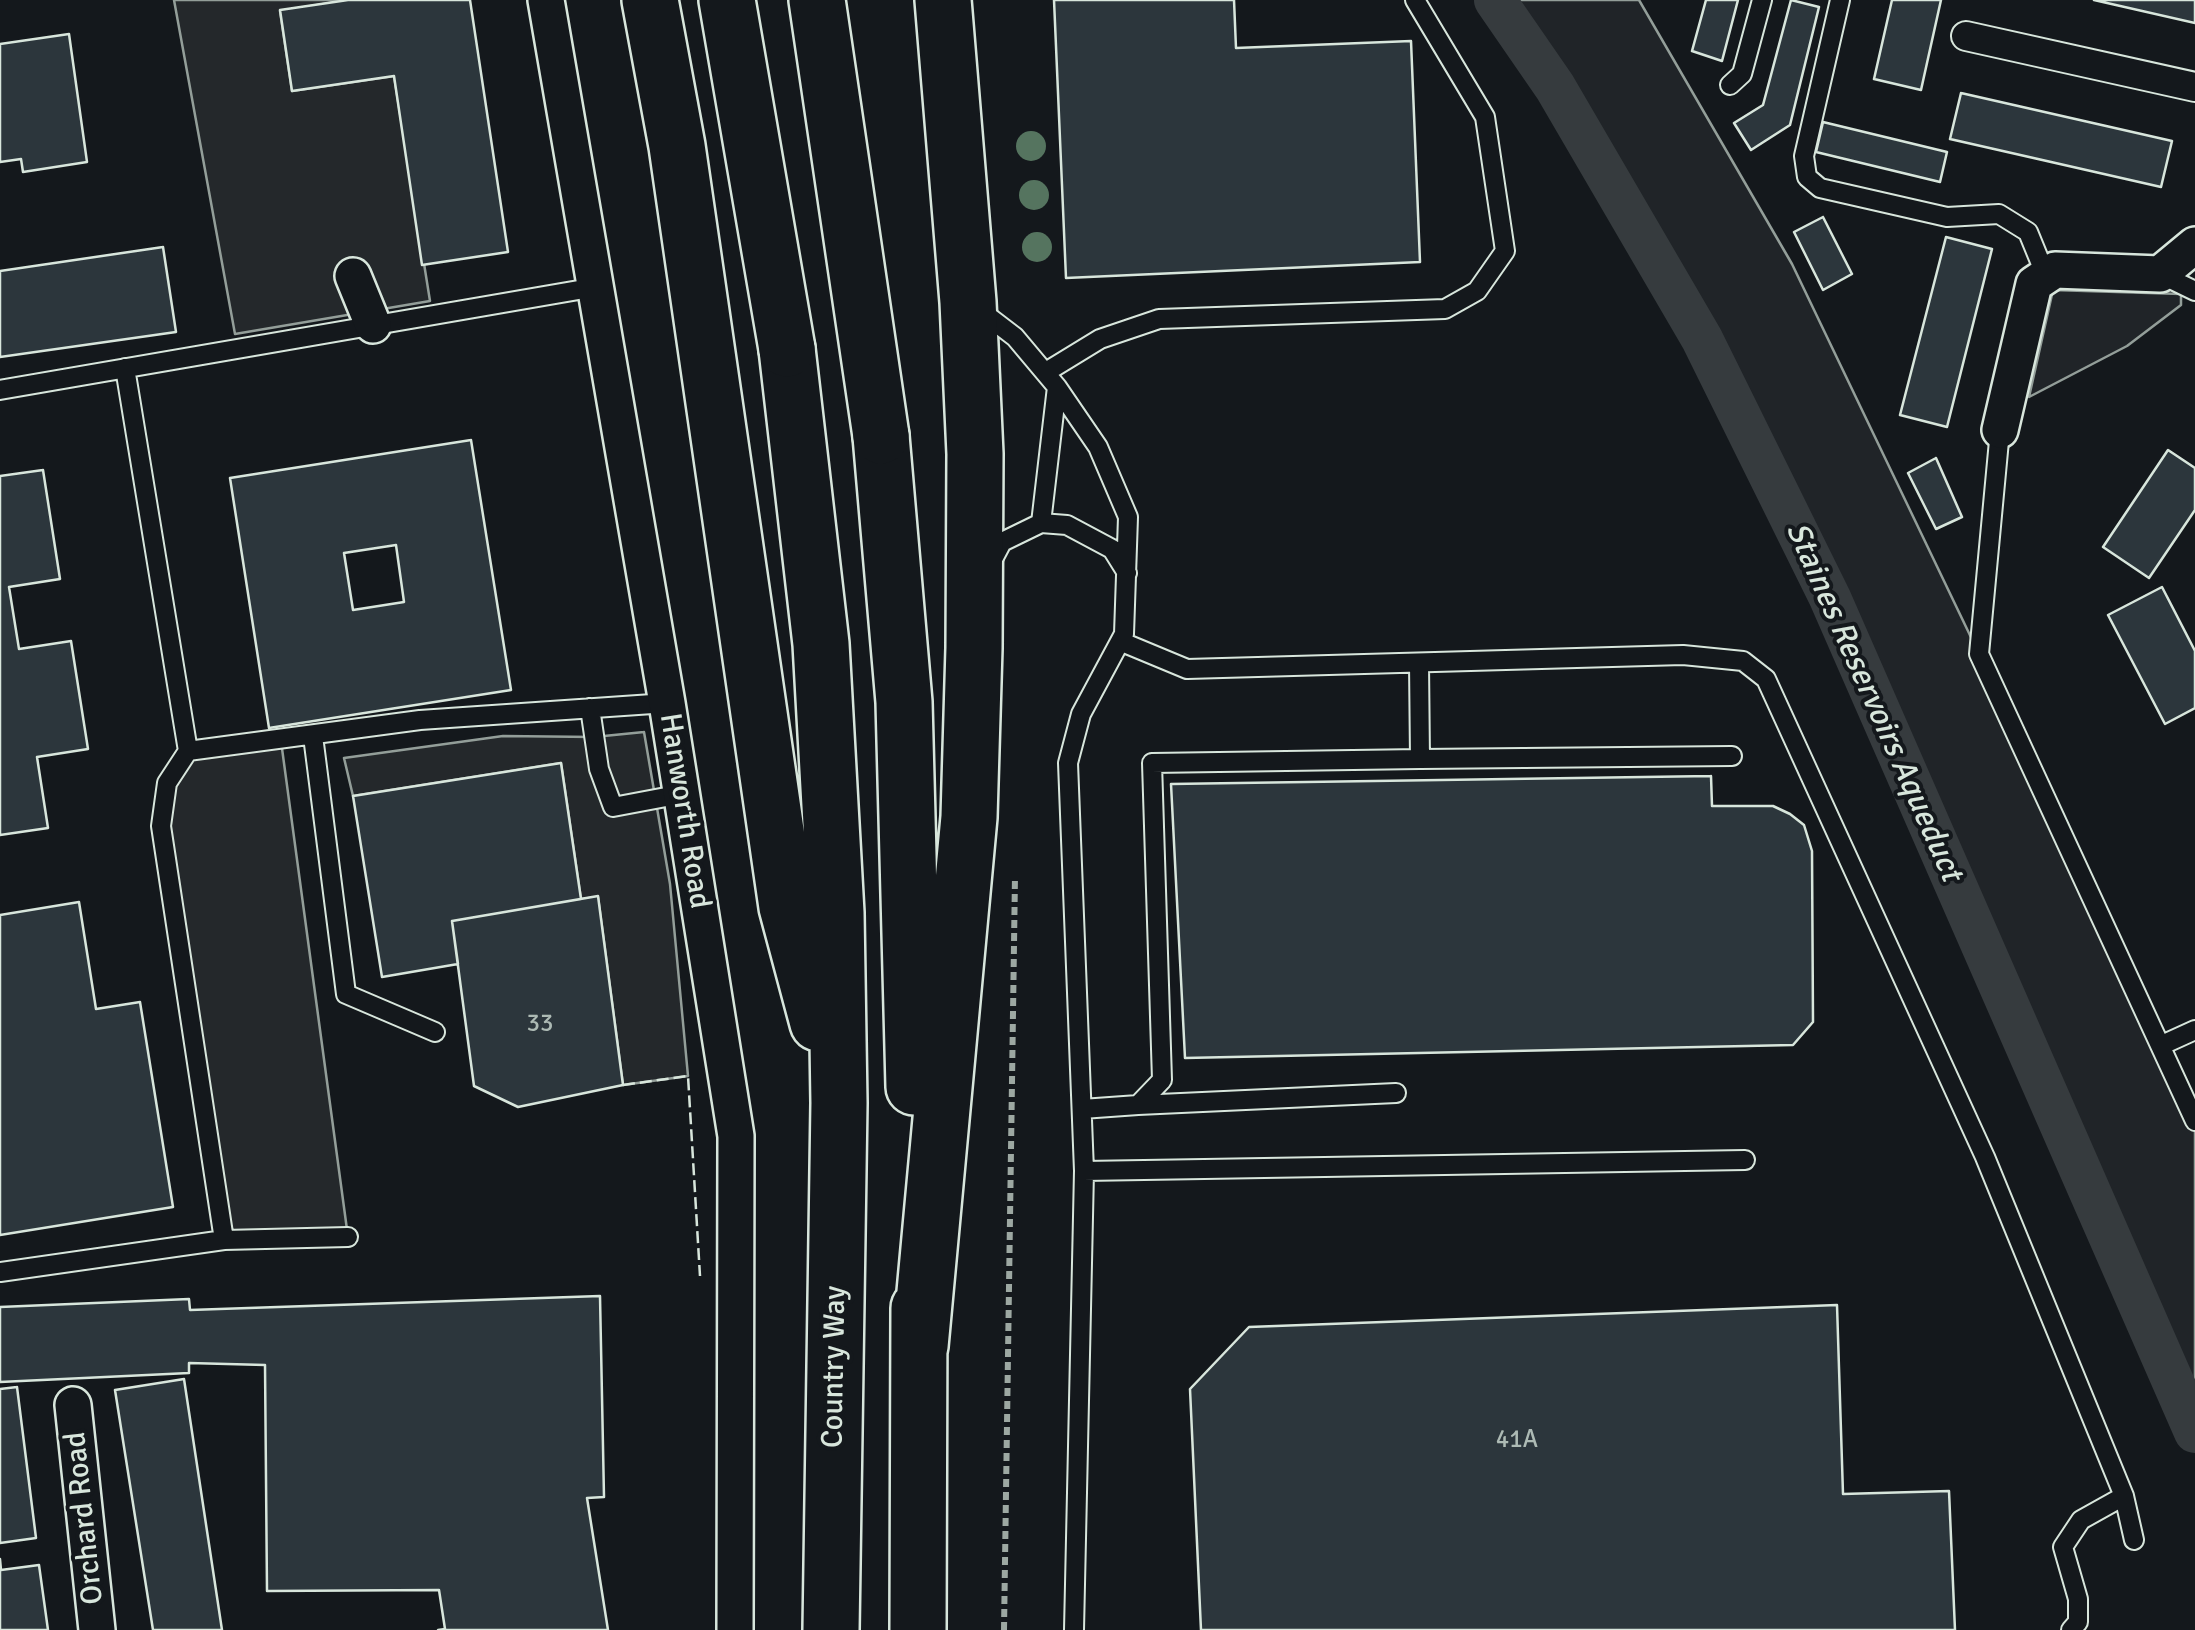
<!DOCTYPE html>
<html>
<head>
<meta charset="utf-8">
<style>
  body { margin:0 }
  canvas { display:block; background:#14181c }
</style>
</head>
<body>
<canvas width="2195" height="1630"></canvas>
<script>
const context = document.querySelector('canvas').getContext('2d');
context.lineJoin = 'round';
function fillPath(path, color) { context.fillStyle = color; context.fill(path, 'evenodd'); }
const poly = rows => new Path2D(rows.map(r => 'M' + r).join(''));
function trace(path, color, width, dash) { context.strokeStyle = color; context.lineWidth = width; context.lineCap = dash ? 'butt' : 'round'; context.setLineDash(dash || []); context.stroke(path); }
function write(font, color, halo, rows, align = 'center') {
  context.font = font + ' Signika,sans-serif'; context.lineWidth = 8; context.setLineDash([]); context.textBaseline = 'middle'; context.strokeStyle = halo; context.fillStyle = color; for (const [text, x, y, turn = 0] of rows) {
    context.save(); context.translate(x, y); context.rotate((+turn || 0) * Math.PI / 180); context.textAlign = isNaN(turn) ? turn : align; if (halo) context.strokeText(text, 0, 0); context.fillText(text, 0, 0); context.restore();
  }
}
const green = poly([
  [1495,0,1639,0,1792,264,1979,654,2195,1121,2195,1432,1830,598,1702,339,1555,87,1495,0],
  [2053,290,2181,294,2181,305,2127,346,2029,397,2053,290]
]);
fillPath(green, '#202428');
trace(green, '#939e99', 2.5);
const parking = poly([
  [174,0,348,0,280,11,292,91,394,76,430,301,235,334,174,0],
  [644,732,670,884,688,1076,623,1085,598,897,581,899,561,763,353,796,344,758,503,736,594,737,644,732],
  [281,741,348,1237,224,1240,161,826,167,783,188,751,281,741]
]);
fillPath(parking, '#24282b');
trace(parking, '#939e99', 2.5);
trace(poly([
  [1495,0,1555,87,1702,339,1830,598,2195,1432]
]), '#363b3e', 42);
const building = poly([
  [348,0,470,0,508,252,422,265,394,76,292,91,280,10,348,0],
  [1054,0,1234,0,1236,48,1411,41,1420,262,1066,278,1054,0],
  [1706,0,1738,0,1722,61,1692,51,1706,0],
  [1791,0,1819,7,1790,125,1751,150,1734,123,1763,105,1791,0],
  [1892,0,1941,0,1921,90,1874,79,1892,0],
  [2094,0,2195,0,2195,23,2094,0],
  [69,34,87,162,23,172,21,159,0,162,0,44,69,34],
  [1961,93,2172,141,2161,187,1950,139,1961,93],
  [1823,122,1947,152,1940,182,1816,152,1823,122],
  [1823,217,1852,274,1823,290,1794,232,1823,217],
  [1946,237,1992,249,1947,427,1900,415,1946,237],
  [163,247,176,332,0,357,0,271,163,247],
  [471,440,511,690,269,728,230,478,471,440],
  [396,545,404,602,353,610,344,553,396,545],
  [2168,450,2195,468,2195,510,2149,578,2103,547,2168,450],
  [1936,458,1962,517,1936,529,1908,473,1936,458],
  [43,470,60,579,9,587,19,649,71,641,88,749,37,757,48,828,0,835,0,476,43,470],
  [2162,587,2195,651,2195,708,2165,724,2108,615,2162,587],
  [561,763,581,899,452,921,458,964,382,977,353,796,561,763],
  [1711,776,1712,806,1773,806,1790,814,1804,825,1812,851,1813,1022,1793,1045,1185,1058,1171,784,1711,776],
  [598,896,623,1085,518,1107,474,1086,452,921,598,896],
  [79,902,96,1009,140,1002,173,1207,0,1235,0,915,79,902],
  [600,1296,604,1497,587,1498,608,1630,438,1630,445,1629,439,1590,267,1591,265,1365,189,1363,189,1373,0,1382,0,1307,189,1299,190,1310,600,1296],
  [1837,1305,1843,1494,1949,1491,1955,1630,1201,1630,1190,1389,1249,1327,1837,1305],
  [184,1379,222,1630,153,1630,115,1390,184,1379],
  [17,1387,36,1538,0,1543,0,1389,17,1387],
  [0,1559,1,1570,39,1565,48,1630,0,1630,0,1559]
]);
fillPath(building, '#2c363c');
trace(building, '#d8e6dc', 2.5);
const service = poly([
  [1840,0,1804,156,1807,177,1820,188,1947,217,1999,214,2028,232,2046,276],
  [1730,85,1742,74,1762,0],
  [2160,274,2195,291],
  [981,311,1015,337,1057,387,1098,447,1128,517,1124,634,1081,714,1068,763,1084,1171,1074,1630],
  [1046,372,1100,339,1159,319,1445,309,1477,291,1505,251,1485,117,1415,0],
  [0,390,596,287],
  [2000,430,1979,654,2195,1121],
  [1041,523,1057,387],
  [993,559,1002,542,1041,523,1067,525,1112,549,1127,573],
  [1122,642,1187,669,1683,655,1743,661,1766,679,1985,1157,2124,1496,2134,1540],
  [1419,663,1420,759,1732,756],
  [590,708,599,769,613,807,682,794],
  [313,736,346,994,435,1032],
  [188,751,420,720,667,703],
  [2162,1045,2195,1030],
  [1138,1105,1396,1093],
  [1082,1109,1138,1105,1162,1080,1152,763,1420,759],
  [1084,1171,1745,1160],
  [224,1240,348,1237],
  [0,1272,224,1240,161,826,167,783,188,751,125,368],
  [2071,1630,2078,1622,2078,1599,2063,1547,2081,1520,2124,1496]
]);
const pedestrian = poly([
  [1966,36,2195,87]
]);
const minor = poly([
  [546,0,667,703,736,1136,735,1630],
  [353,276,373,325],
  [2000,430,2034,284,2055,270,2160,274,2195,245],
  [73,1405,97,1630]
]);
const trunk = poly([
  [650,0,677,146,787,907,818,1023],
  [787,349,821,644,836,913,839,1103,831,1630],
  [881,436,904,702,914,1087],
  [920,1346,969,817,974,648,975,454,968,302,943,0],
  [918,1630,919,1308]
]);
const motorway = poly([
  [727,0,787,349],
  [817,0,881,436]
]);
trace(service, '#d8e6dc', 22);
trace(pedestrian, '#d8e6dc', 32);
trace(minor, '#d8e6dc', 40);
trace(trunk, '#d8e6dc', 60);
trace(motorway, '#d8e6dc', 60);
trace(poly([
  [1004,1630,1015,876]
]), '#9da8a2', 6, [8, 5]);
trace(service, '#14181c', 18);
trace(pedestrian, '#14181c', 28);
trace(minor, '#14181c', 35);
trace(trunk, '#14181c', 55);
trace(motorway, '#14181c', 55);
trace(poly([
  [623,1085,688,1076,700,1276]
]), '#d8e6dc', 2.5, [12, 5]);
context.fillStyle = '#55745f';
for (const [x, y] of [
  [1031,146],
  [1034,195],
  [1037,247]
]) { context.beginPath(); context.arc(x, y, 15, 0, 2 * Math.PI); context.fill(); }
write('25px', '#adbab4', null, [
  ["33",540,1024],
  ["41A",1517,1440]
]);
write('30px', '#d8e6dc', '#14181c', [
  ["Hanworth Road",684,811,81],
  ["Country Way",835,1367,-89],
  ["Orchard Road",85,1518,-96]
]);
write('italic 32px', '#d8e6dc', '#14181c', [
  ["Staines Reservoirs Aqueduct",1873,702,66]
]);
</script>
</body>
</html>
